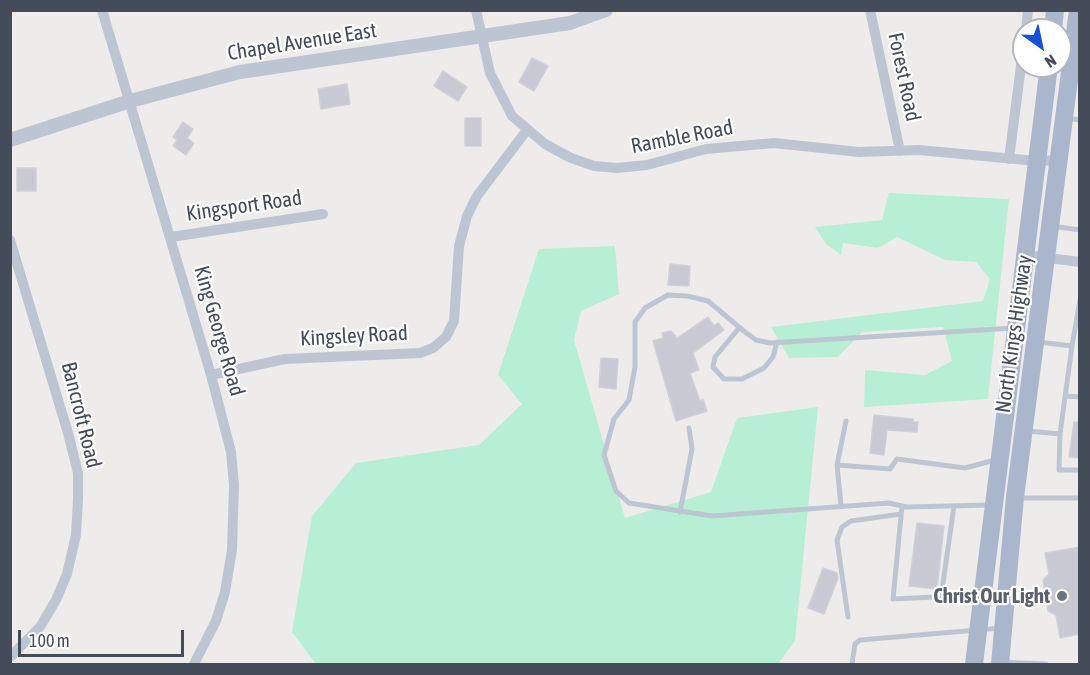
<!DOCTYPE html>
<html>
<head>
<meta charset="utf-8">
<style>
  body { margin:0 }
  #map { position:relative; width:1090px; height:675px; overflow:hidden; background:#eeeceb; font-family:"Asap Condensed",sans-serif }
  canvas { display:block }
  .frame { position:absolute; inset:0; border:12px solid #444c59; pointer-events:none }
  .north { position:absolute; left:1012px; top:18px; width:60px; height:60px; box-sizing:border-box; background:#fff; border:2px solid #b4b7bd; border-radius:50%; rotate:147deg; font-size:16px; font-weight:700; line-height:24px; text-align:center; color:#444c59 }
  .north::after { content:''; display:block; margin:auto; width:21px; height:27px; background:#1450df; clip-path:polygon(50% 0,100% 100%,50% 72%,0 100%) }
  .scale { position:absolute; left:18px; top:630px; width:166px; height:27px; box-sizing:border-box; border:3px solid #444c59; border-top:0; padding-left:8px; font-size:18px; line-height:21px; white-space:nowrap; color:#444c59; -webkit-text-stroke:4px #fff; paint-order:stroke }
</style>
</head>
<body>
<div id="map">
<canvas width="1090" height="675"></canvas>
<div class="frame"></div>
<div class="north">N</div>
<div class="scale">100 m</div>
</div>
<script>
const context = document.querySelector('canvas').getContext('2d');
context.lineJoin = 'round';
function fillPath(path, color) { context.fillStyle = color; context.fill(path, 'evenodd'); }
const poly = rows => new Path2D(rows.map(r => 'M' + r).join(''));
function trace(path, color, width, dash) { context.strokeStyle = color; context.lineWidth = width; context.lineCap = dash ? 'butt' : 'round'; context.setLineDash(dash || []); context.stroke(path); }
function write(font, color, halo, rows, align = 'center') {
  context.font = font + ' "Asap Condensed",sans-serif'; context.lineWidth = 4.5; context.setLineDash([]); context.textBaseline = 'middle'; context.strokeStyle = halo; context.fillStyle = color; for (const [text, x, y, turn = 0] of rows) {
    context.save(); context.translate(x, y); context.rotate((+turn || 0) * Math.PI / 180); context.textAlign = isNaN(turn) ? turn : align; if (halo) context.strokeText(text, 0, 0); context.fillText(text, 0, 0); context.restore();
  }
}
fillPath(poly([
  [889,193,1009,199,988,399,864,407,865,370,925,375,952,361,943,327,862,332,838,357,789,358,771,327,983,301,990,279,976,262,945,260,897,237,878,248,843,243,841,255,826,244,815,227,882,220],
  [615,246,619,294,581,311,574,340,625,518,711,492,737,418,818,407,795,641,778,664,316,664,292,632,312,516,356,463,479,445,522,404,498,375,539,249]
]), '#b7efd4');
const building = poly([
  [532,58,548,66,534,91,519,82,532,58],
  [443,71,467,87,458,101,434,86,443,71],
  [347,84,350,104,321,109,318,89,347,84],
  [465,118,481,118,481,146,465,146,465,118],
  [183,122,193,129,187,138,194,143,186,155,173,146,177,140,173,137,183,122],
  [17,168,36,168,36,191,17,191,17,168],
  [670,264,690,266,689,286,668,285,670,264],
  [708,317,714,326,718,323,724,330,693,353,699,370,690,373,700,401,703,399,707,411,676,421,653,341,663,338,662,333,671,331,677,338,708,317],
  [601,358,618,359,616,389,599,387,601,358],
  [874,415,913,419,913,422,918,422,917,432,887,430,884,455,870,453,874,415],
  [1074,422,1080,422,1080,458,1069,457,1074,422],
  [917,523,944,526,937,589,909,586,917,523],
  [1080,547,1080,634,1060,638,1056,615,1048,611,1043,580,1049,574,1045,553,1080,547],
  [823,568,837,573,838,578,824,614,808,608,823,568]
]);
fillPath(building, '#c8c9d2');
trace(building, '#cfd0d8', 1.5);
trace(poly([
  [1066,118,1080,120],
  [1052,226,1080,230],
  [739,328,715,357,713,367,724,379,742,379,764,368,773,357,777,342],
  [1072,346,1080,300],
  [1065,396,1080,397],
  [1028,431,1060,434,1072,346,1038,342],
  [1060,434,1059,470,1080,470],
  [837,465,890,469,897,459,965,468,995,460],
  [1018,498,1080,498],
  [991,505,906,507,889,503,712,516,629,503,616,491,604,455,614,419,629,400,635,367,635,322,645,308,668,295,687,296,708,301,745,332,756,340,770,343,1014,328],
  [841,506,837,465,846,421],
  [902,506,893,599,978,595],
  [680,512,692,449,689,428],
  [941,597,954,506],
  [848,617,837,540,842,527,851,521,901,514],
  [1002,662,1046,664],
  [852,664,855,644,860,640,1001,628]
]), '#bec5d2', 5);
trace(poly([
  [102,10,211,375,231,452,234,485,232,550,225,592,216,621,194,664],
  [476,10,490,73,512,116,545,144,571,158,594,166,617,168,647,165,706,149,774,143,859,152,919,150,1037,161,1059,160],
  [870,10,900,151],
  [1026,30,1028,10],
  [1009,159,1024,43],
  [171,237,323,214],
  [10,240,68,433,78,473,78,499,76,535,67,574,56,600,40,627,10,657],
  [1025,255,1080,262],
  [211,375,285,359,420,353,433,348,446,337,454,321,459,246,467,216,477,196,527,130]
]), '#bec5d2', 10);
trace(poly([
  [10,140,130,101,240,72,570,23,606,10]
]), '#bec5d2', 14);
trace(poly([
  [1053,30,1055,10],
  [974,664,1049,66],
  [1000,664,1015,497,1078,10]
]), '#aab6cc', 18);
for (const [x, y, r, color] of [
  [1062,596,6,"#6b7280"]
]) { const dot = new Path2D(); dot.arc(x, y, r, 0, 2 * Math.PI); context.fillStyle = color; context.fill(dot); trace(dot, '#fff', 2); }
write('21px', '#444c59', '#fff', [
  ["Chapel Avenue East",302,42,-9],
  ["Forest Road",904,77,78],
  ["Ramble Road",682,137,-11],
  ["Kingsport Road",244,206,-8],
  ["King George Road",219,331,74],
  ["North Kings Highway",1014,334,-82],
  ["Kingsley Road",354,336,-3],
  ["Bancroft Road",81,415,76]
]);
write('bold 21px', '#5b616d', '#fff', [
  ["Christ Our Light",1050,596]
], 'right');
</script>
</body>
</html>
